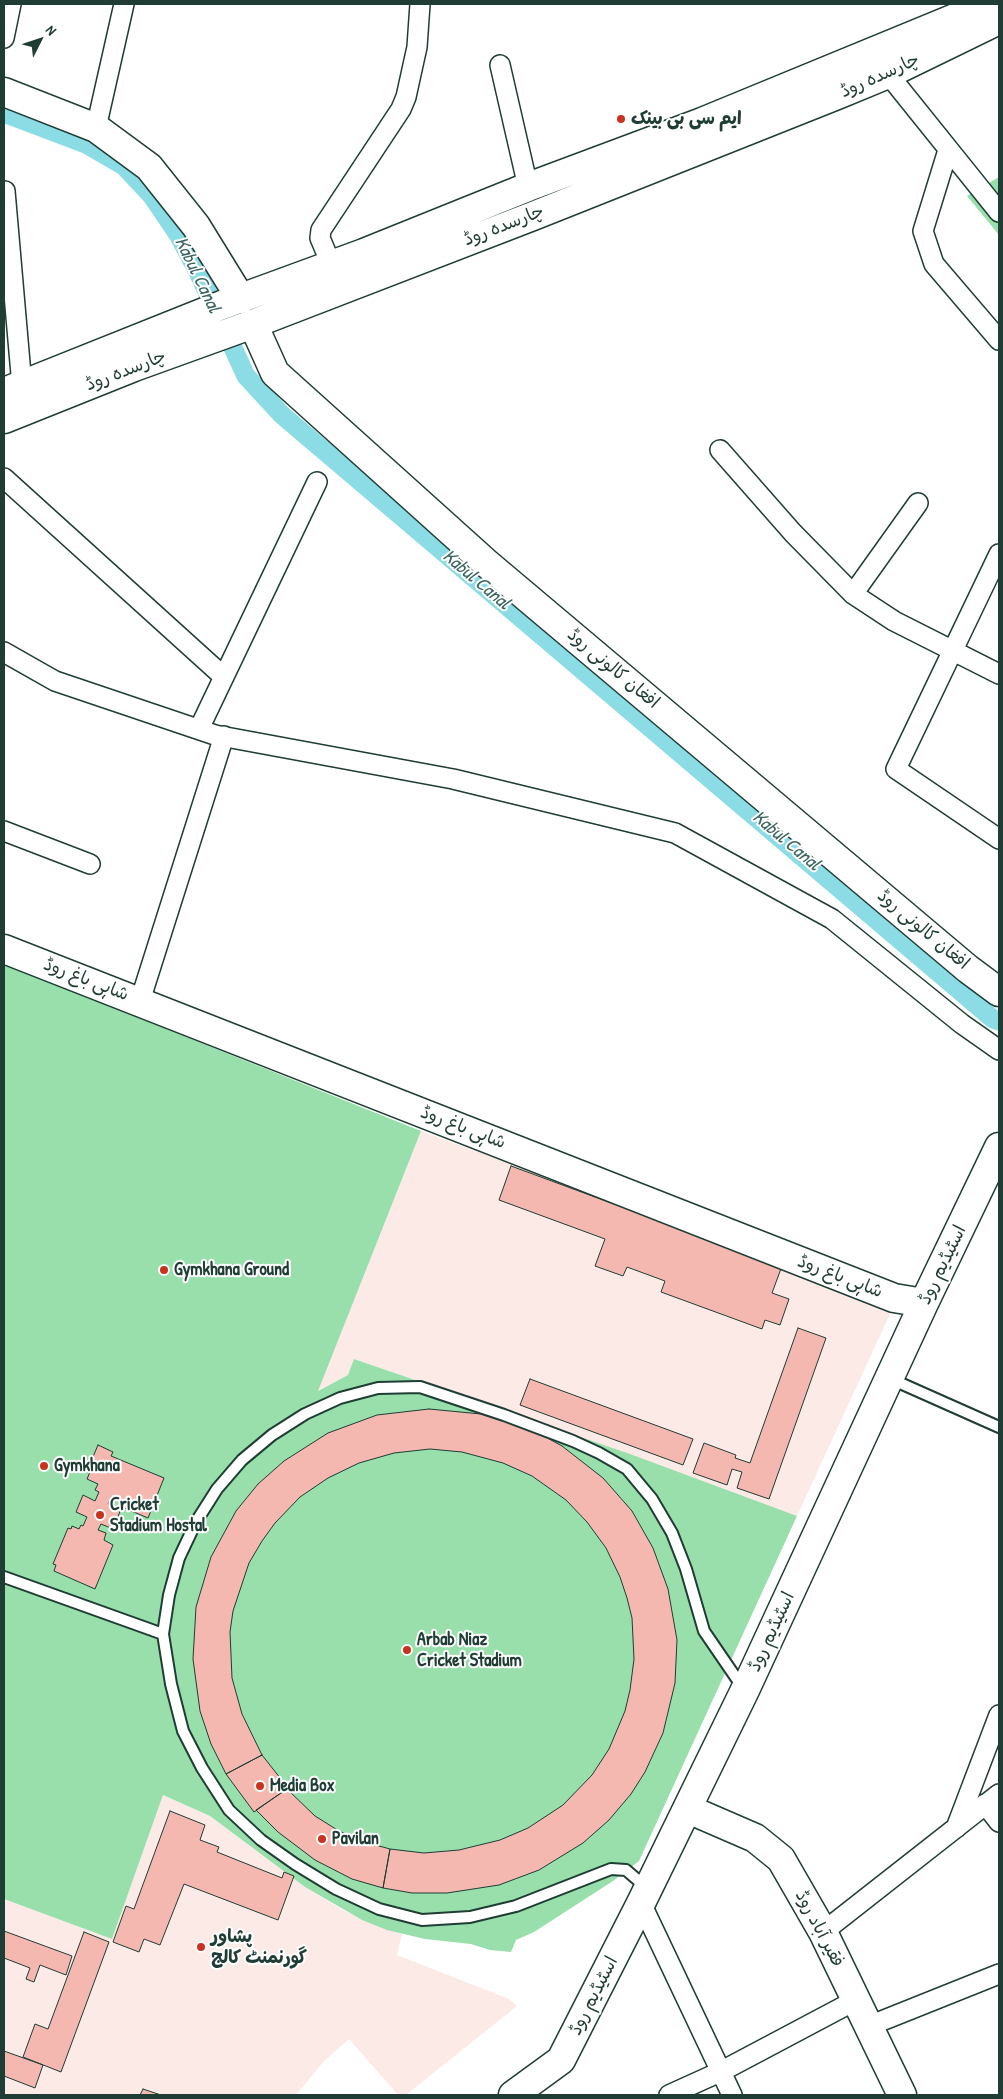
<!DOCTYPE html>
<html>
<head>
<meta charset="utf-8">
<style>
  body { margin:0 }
  #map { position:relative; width:1003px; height:2099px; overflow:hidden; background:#fff; font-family:"Patrick Hand",sans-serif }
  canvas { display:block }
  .frame { position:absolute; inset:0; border:5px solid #1f3d34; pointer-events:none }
  .north { position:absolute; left:15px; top:15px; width:50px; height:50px; -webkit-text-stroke:4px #fff; paint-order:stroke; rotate:49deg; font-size:14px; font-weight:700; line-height:20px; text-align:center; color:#1f3d34 }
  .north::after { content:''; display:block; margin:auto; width:18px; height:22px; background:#1f3d34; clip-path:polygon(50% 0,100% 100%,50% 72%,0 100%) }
</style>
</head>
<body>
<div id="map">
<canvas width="1003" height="2099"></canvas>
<div class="frame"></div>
<div class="north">N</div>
</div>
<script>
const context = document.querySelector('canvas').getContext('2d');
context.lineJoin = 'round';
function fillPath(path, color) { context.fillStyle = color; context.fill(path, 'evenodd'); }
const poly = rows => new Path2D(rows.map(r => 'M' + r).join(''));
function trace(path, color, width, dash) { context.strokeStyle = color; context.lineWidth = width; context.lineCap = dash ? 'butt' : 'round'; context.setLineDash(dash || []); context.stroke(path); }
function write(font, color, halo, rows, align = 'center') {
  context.font = font + ' "Patrick Hand","Playpen Sans Arabic",sans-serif'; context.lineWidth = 4; context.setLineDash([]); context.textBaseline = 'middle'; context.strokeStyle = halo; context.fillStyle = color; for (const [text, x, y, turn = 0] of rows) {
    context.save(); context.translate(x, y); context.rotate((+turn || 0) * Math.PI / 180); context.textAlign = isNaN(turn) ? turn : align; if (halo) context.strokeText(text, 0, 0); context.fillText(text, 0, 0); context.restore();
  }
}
fillPath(poly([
  [421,1131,895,1303,797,1516,355,1359,348,1375,317,1391],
  [163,1795,210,1816,305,1887,341,1909,362,1920,402,1934,397,1955,509,1999,517,2006,406,2095,398,2095,349,2039,323,2062,296,2095,4,2095,4,1899,112,1939]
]), '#fceae7');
fillPath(poly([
  [999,177,999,235,967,196],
  [4,964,421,1131,318,1391,348,1375,354,1359,630,1454,797,1516,639,1861,613,1881,534,1932,516,1940,511,1952,490,1950,471,1944,425,1939,387,1930,362,1920,305,1887,210,1816,163,1795,112,1939,4,1899]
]), '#98dfac');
trace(poly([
  [4,113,86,144,124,166,152,196,179,236,198,272,246,376,282,415,993,1019,999,1021]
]), '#8bdce4', 19);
const building = poly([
  [511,1166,782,1266,772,1293,789,1299,780,1325,765,1320,762,1329,661,1292,665,1281,627,1267,623,1276,595,1266,605,1239,499,1200,511,1166],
  [798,1328,826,1338,769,1499,737,1488,742,1472,732,1469,727,1485,693,1473,704,1443,736,1455,735,1458,750,1463,798,1328],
  [530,1379,693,1439,683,1465,520,1405,530,1379],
  [429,1409,481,1414,531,1429,562,1446,603,1478,632,1511,653,1548,668,1589,677,1640,675,1683,663,1733,645,1772,631,1794,609,1820,583,1843,539,1870,499,1885,447,1893,412,1893,383,1888,390,1849,424,1853,459,1850,500,1840,528,1828,563,1805,592,1775,609,1749,625,1711,630,1690,634,1659,632,1618,627,1598,620,1577,606,1548,587,1522,566,1500,532,1476,503,1463,462,1452,430,1449,394,1453,359,1463,328,1478,300,1497,275,1523,262,1541,249,1563,233,1611,230,1632,232,1678,242,1714,262,1755,226,1774,211,1744,200,1711,193,1659,196,1607,211,1557,236,1511,258,1484,284,1461,328,1433,377,1415,429,1409],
  [98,1445,113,1452,111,1456,164,1478,148,1518,122,1507,124,1502,111,1497,108,1504,121,1509,113,1529,101,1524,98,1530,106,1533,104,1540,113,1545,95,1589,54,1571,56,1565,53,1564,68,1528,71,1529,72,1526,79,1529,81,1525,83,1526,87,1517,76,1512,83,1495,95,1501,99,1492,95,1490,98,1484,87,1479,93,1465,90,1464,98,1445],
  [262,1755,288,1788,254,1812,226,1774,262,1755],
  [287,1789,315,1816,339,1831,361,1841,390,1849,383,1888,352,1879,315,1860,278,1832,256,1810,287,1789],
  [170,1811,205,1825,200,1840,219,1847,217,1852,282,1878,284,1872,294,1876,278,1920,184,1884,160,1945,144,1939,139,1952,113,1942,126,1906,134,1909,170,1811],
  [4,1931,72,1956,66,1975,40,1965,34,1982,26,1979,30,1968,4,1958,4,1931],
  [84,1932,109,1942,61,2072,23,2057,35,2024,48,2029,84,1932],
  [4,2051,43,2065,35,2088,4,2076,4,2051],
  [143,2089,161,2095,140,2095,143,2089]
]);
fillPath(building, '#f4b8b0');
trace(building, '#1f3d34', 1);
const lane = poly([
  [891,1379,999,1427],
  [4,1577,163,1634],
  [647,1888,626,1870,611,1869,516,1906,470,1917,422,1920,379,1909,336,1889,295,1864,261,1840,229,1810,202,1768,183,1731,171,1684,163,1634,169,1595,179,1558,196,1522,217,1489,242,1460,272,1435,305,1414,340,1398,378,1388,420,1387,504,1415,573,1441,599,1453,627,1469,652,1499,672,1533,686,1569,704,1631,743,1688]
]);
const street = poly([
  [4,38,11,4],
  [500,65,528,187],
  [888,74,999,212],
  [96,128,124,4],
  [948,150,923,231,934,264,999,340],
  [5,191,22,386],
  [331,264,320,238,321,230,401,109,406,97,417,47,420,4],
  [720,450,793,533,853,594,894,621,999,674],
  [4,478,224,677],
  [999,554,896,769,999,839],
  [853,594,918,503],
  [4,652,55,681,215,735,453,779,675,833,832,919,962,1024,999,1050],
  [199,729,317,482],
  [4,831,90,864],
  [140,1001,224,736],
  [985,1804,999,1822],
  [956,1828,999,1715],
  [641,1903,732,2095],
  [823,1932,999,1794],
  [869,2026,999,1974],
  [669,2095,722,2071,856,2000]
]);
const secondary = poly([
  [4,92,96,128,149,167,196,226,241,299],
  [253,324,275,373,485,562,968,969,999,992],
  [4,949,894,1298,924,1303],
  [688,1809,755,1838,781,1859,823,1932,902,2095],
  [513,2095,561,2060,641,1903,745,1690,924,1303,999,1147]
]);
const primary = poly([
  [4,392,222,305,364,253,528,187,702,122,989,4],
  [4,419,134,367,253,324,533,216,837,95,888,74,999,20]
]);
trace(lane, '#1f3d34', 14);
trace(street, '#1f3d34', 22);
trace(secondary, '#1f3d34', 31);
trace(primary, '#1f3d34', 31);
trace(lane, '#fff', 10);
trace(street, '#fff', 19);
trace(secondary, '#fff', 28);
trace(primary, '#fff', 28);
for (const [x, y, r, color] of [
  [621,119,5,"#c8321e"],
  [164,1270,5,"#c8321e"],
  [44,1466,5,"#c8321e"],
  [100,1515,5,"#c8321e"],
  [407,1650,5,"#c8321e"],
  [260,1786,5,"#c8321e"],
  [322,1839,5,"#c8321e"],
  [201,1947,5,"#c8321e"]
]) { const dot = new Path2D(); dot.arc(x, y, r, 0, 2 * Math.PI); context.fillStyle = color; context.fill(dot); trace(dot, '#fff', 2); }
write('18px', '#1f3d34', '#fff', [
  ["چارسدہ روڈ",880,76,-24],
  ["چارسدہ روڈ",504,226,-21],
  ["چارسدہ روڈ",126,371,-21],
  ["افغان کالونی روڈ",613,669,40],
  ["افغان کالونی روڈ",923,930,40],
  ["شاہی باغ روڈ",86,980,21],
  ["شاہی باغ روڈ",463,1128,21],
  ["اسٹیڈیم روڈ",943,1265,-64],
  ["شاہی باغ روڈ",840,1277,21],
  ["اسٹیڈیم روڈ",772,1632,-65],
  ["فقیر آباد روڈ",819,1929,62],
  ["اسٹیڈیم روڈ",594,1996,-63]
]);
write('bold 18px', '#1f3d34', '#fff', [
  ["ایم سی بی بینک",631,119],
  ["Gymkhana Ground",174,1270],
  ["Gymkhana",54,1466],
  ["Cricket",110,1505],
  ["Stadium Hostal",110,1526],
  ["Arbab Niaz",417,1640],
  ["Cricket Stadium",417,1661],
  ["Media Box",270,1786],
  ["Pavilan",332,1839],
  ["پشاور",211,1937],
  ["گورنمنٹ کالج",211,1958]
], 'left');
write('italic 19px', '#3a6560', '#fff', [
  ["Kabul Canal",197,275,64],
  ["Kabul Canal",476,580,40],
  ["Kabul Canal",786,841,40]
]);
</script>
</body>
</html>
